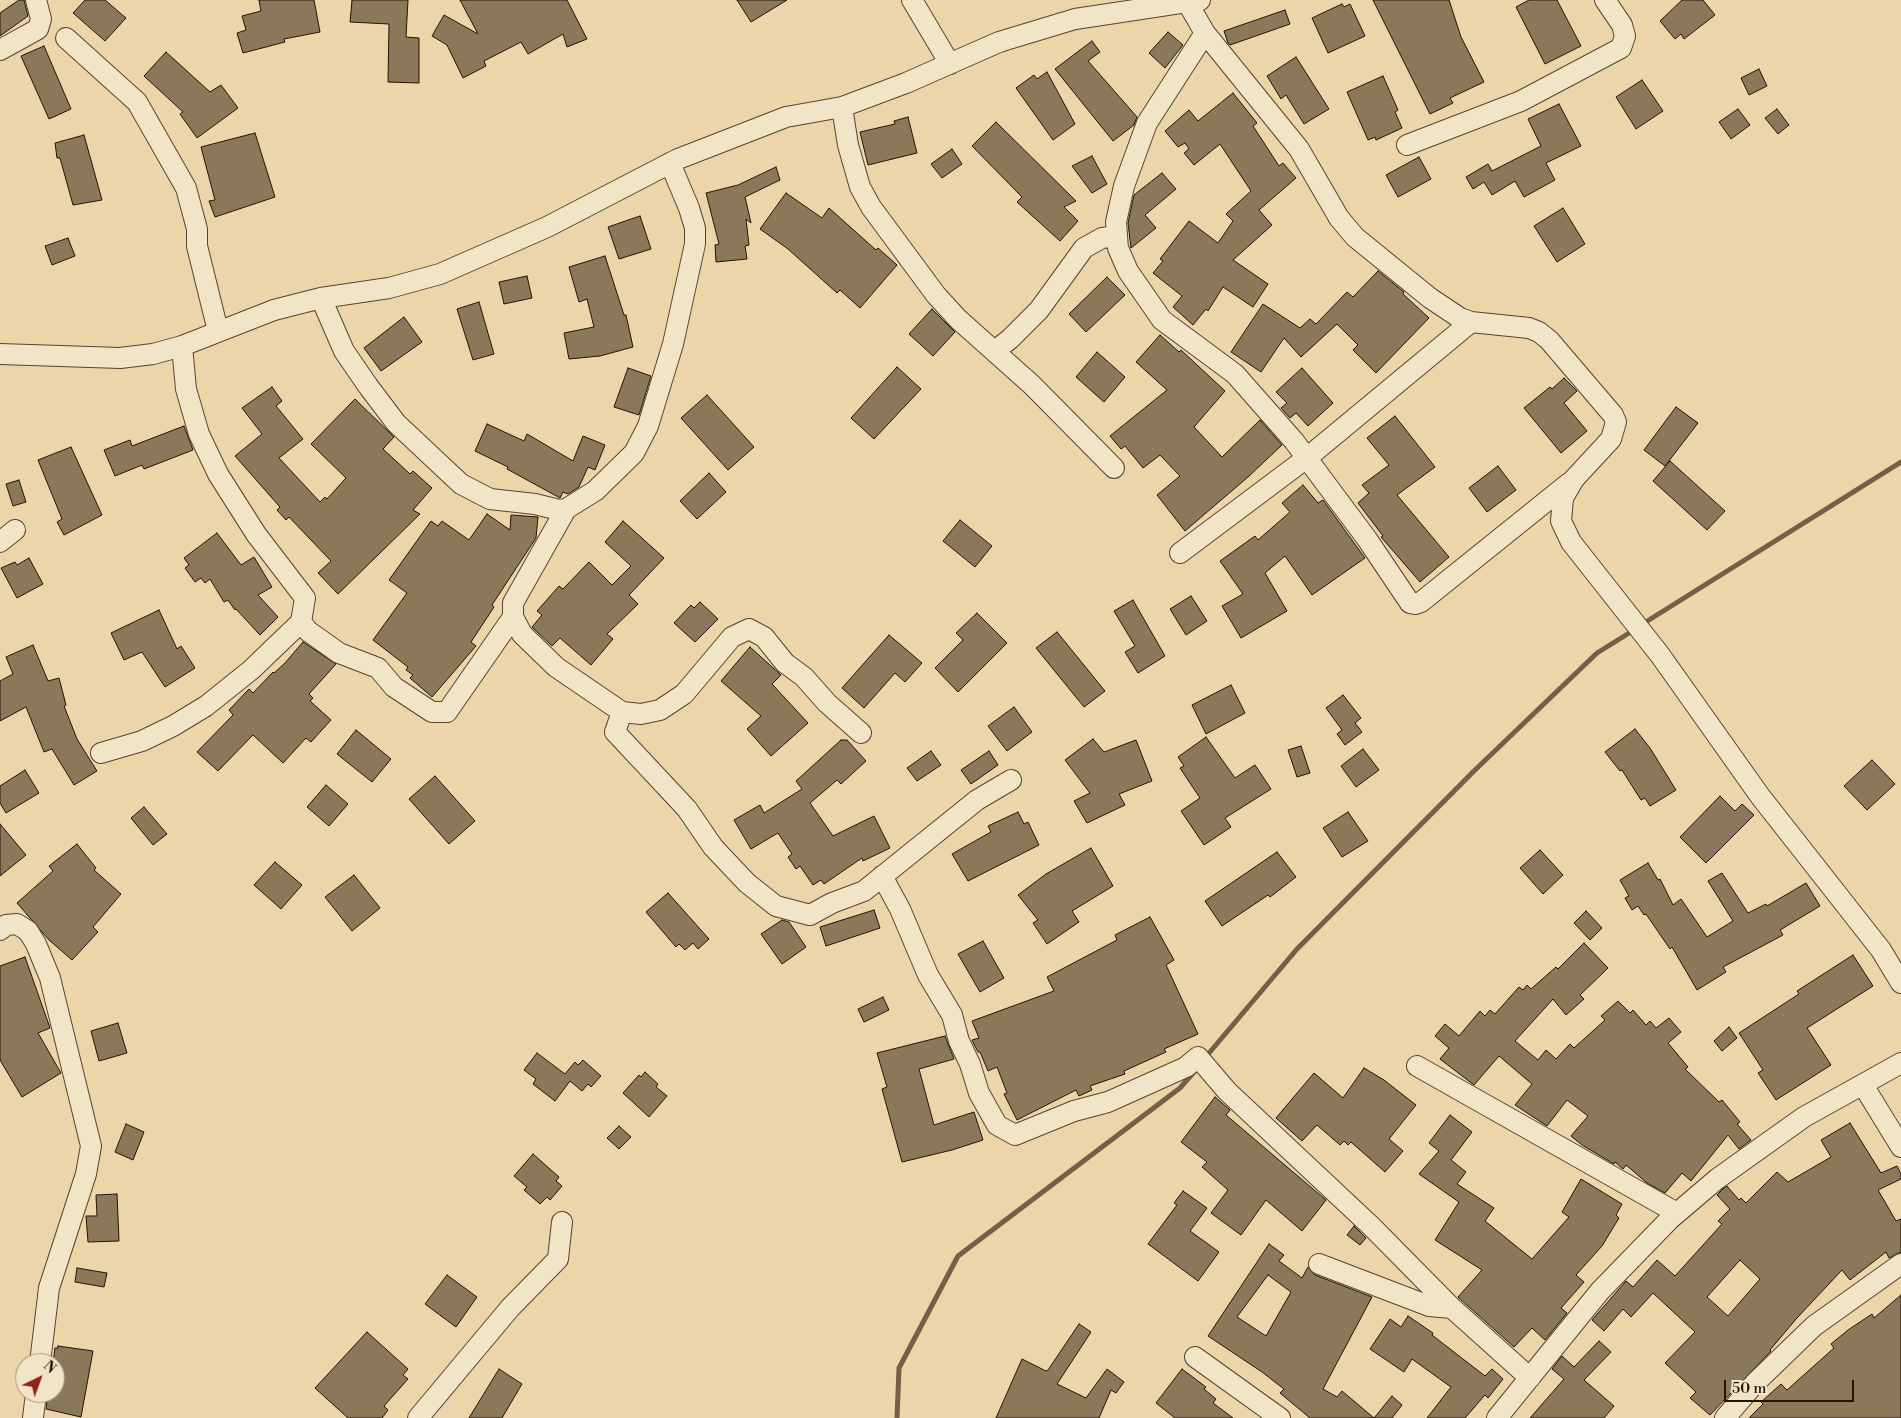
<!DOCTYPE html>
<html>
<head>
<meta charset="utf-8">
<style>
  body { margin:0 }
  #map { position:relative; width:1901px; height:1418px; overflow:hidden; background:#ebd5a9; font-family:"Libre Bodoni",serif }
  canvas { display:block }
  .north { position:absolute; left:15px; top:1353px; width:50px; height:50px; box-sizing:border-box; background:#f2e4c7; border:1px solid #a0907a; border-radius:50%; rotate:42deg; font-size:14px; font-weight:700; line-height:20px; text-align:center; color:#241307 }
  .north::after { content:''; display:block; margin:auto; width:18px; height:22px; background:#8f2418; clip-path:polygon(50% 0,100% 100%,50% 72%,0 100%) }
  .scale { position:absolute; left:1724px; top:1380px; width:130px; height:22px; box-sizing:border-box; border:2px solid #241307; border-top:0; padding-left:6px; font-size:15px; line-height:18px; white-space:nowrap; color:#241307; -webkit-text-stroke:4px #f2e4c7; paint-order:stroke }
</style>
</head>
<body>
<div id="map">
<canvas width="1901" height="1418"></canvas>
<div class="north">N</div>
<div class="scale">50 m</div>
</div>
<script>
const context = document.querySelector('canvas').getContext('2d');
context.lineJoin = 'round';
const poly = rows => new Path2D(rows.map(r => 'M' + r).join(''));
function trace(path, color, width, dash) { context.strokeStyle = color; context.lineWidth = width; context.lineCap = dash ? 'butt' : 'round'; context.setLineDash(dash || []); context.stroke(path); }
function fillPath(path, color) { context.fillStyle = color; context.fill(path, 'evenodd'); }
trace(poly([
  [1641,625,1901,462],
  [1204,1059,1297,949,1475,770,1597,653,1634,630],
  [897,1418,899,1368,958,1256,1180,1088,1194,1072]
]), '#736047', 5);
const building = poly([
  [19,0,24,0,28,16,0,36,0,13,19,0],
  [85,0,105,0,126,18,105,41,73,13,85,0],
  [259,0,314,0,320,32,284,39,285,42,243,53,237,33,246,30,242,16,261,11,259,0],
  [352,0,408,0,406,37,419,38,419,83,388,82,389,24,350,22,352,0],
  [460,0,567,0,587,39,567,47,563,34,528,54,521,42,484,61,486,66,463,78,447,45,432,36,444,15,478,34,460,0],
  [737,0,787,0,751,22,737,0],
  [1373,0,1449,0,1461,37,1484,82,1450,98,1453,103,1430,114,1373,0],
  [1529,0,1557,0,1581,46,1545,64,1516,7,1529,0],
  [1682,0,1703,0,1715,15,1684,39,1681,34,1675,39,1660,21,1682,0],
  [1342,4,1344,7,1350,4,1365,36,1328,53,1312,18,1342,4],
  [1285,10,1290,24,1230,45,1228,43,1224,31,1285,10],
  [1168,32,1183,45,1165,68,1149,53,1168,32],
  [1092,41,1100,52,1088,61,1137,117,1134,125,1113,141,1055,69,1092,41],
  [44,46,71,109,49,119,21,56,44,46],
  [166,52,210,92,221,85,238,108,197,138,180,114,183,112,144,76,166,52],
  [1296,57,1329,109,1304,124,1286,95,1281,99,1267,76,1296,57],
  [1759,69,1767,86,1749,95,1741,78,1759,69],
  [1047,72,1075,124,1053,140,1016,88,1034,75,1037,79,1047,72],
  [1383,76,1398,110,1395,112,1402,128,1376,140,1375,137,1368,140,1347,92,1383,76],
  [1642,80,1663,111,1636,129,1616,97,1642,80],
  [1233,93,1257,123,1253,126,1279,166,1283,163,1296,178,1259,210,1272,225,1233,260,1268,284,1253,307,1223,287,1208,311,1206,309,1193,325,1173,307,1182,296,1153,273,1163,261,1160,259,1189,221,1218,243,1233,221,1226,214,1251,191,1220,144,1194,165,1184,153,1189,149,1185,143,1178,147,1165,131,1189,110,1198,121,1233,93],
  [1559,104,1581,146,1546,163,1555,180,1524,197,1515,181,1492,195,1484,182,1473,189,1466,177,1488,164,1492,171,1541,146,1528,119,1559,104],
  [1738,109,1750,125,1731,139,1719,122,1738,109],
  [1777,109,1789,125,1778,134,1765,118,1777,109],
  [908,117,917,153,868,165,860,132,895,124,894,121,908,117],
  [996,122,1076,201,1064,207,1078,221,1060,241,1017,202,1022,197,972,146,996,122],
  [255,133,275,197,215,217,209,201,215,200,201,147,255,133],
  [84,135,102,200,73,205,60,158,57,158,55,143,84,135],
  [952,149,962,164,942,178,931,164,952,149],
  [1092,156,1107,184,1092,193,1072,166,1092,156],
  [1419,157,1431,179,1398,197,1386,175,1419,157],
  [776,167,780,180,745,197,751,223,746,219,749,245,745,246,747,259,716,262,715,245,719,244,706,193,738,185,776,167],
  [1162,173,1176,189,1145,215,1156,228,1131,248,1128,223,1134,195,1162,173],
  [786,193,822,218,829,208,876,250,878,248,897,265,860,308,840,290,837,293,788,249,760,229,786,193],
  [1563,208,1585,244,1557,262,1534,226,1563,208],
  [640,216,651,249,619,259,608,227,640,216],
  [68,238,75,256,52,265,45,246,68,238],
  [605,256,624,315,626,315,633,347,600,356,569,359,564,333,594,327,587,299,579,302,569,267,605,256],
  [1378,271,1404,292,1403,294,1429,318,1376,373,1353,350,1358,345,1337,324,1301,357,1284,338,1261,372,1231,352,1263,304,1300,328,1310,319,1316,324,1347,292,1353,297,1378,271],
  [527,276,532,298,504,304,499,282,527,276],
  [1107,277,1125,295,1086,332,1069,314,1107,277],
  [479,302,494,354,473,360,457,309,479,302],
  [932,309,955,332,933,356,909,334,932,309],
  [404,317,422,342,381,371,364,348,404,317],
  [1160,335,1179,352,1181,350,1225,391,1194,427,1222,457,1260,420,1282,445,1248,477,1185,531,1157,495,1180,476,1160,455,1143,468,1125,446,1121,449,1110,436,1167,390,1136,362,1160,335],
  [1097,352,1125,377,1104,402,1076,377,1097,352],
  [897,367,921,389,874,439,851,418,897,367],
  [628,368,651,376,639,415,614,407,628,368],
  [1302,368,1333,403,1308,426,1296,413,1290,418,1281,408,1287,403,1276,392,1302,368],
  [1564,378,1577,391,1564,403,1587,431,1561,453,1524,408,1550,387,1552,389,1564,378],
  [272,387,282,401,276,406,303,439,279,458,320,502,325,497,327,499,346,478,311,444,355,399,394,437,383,449,410,474,413,471,432,488,413,510,420,514,338,594,318,573,331,561,289,517,286,520,277,510,280,507,235,456,262,434,242,408,272,387],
  [707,395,754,447,728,470,681,418,707,395],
  [1676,407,1698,423,1665,466,1644,450,1676,407],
  [1395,416,1435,467,1397,495,1449,557,1420,582,1381,537,1383,536,1358,503,1369,493,1362,485,1389,465,1367,438,1395,416],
  [487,424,524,441,527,434,573,461,583,436,605,445,595,470,588,467,579,487,568,494,563,492,560,498,507,469,508,467,475,451,487,424],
  [184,426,193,450,144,469,142,465,115,476,104,450,130,440,132,446,184,426],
  [71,447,102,515,64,535,57,522,62,519,38,460,71,447],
  [1670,461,1725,511,1707,530,1653,481,1670,461],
  [1498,466,1516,490,1487,512,1469,488,1498,466],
  [709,473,726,492,697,519,680,501,709,473],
  [19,480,26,502,13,506,6,484,19,480],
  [1303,485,1318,503,1323,500,1365,558,1312,595,1285,556,1265,573,1287,611,1241,638,1222,606,1243,594,1220,561,1255,536,1258,540,1290,512,1282,503,1303,485],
  [487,514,510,530,511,515,538,517,536,538,492,605,494,607,471,642,476,646,432,697,410,678,413,675,406,670,408,667,373,640,407,593,389,580,431,521,438,526,442,521,469,540,487,514],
  [960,520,992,546,975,567,943,541,960,520],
  [623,521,664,558,629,595,638,604,607,634,613,639,591,665,560,638,552,646,532,627,542,615,537,611,559,586,563,589,589,562,612,585,631,566,605,542,623,521],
  [217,533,241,565,254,557,272,587,258,595,278,617,260,635,236,609,235,610,228,600,224,602,210,579,205,583,201,578,195,582,185,568,189,565,184,558,217,533],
  [29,558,43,584,17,598,1,568,15,562,17,565,29,558],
  [1191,596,1207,621,1186,635,1170,609,1191,596],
  [1133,600,1165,656,1138,673,1125,652,1135,646,1114,611,1133,600],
  [700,602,718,619,695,642,674,623,691,605,694,608,700,602],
  [159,610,177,649,181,646,195,668,165,687,142,652,124,660,111,633,159,610],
  [977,613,1007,643,958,692,935,668,963,640,956,633,977,613],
  [1057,632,1105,691,1084,707,1036,648,1057,632],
  [889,635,922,663,905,682,895,673,864,708,842,688,889,635],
  [303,642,336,664,309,694,313,698,310,701,331,720,311,742,306,738,283,763,253,735,218,771,197,752,233,715,229,710,249,689,253,693,273,672,274,673,285,663,303,642],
  [33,645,48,681,59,678,66,705,64,706,77,739,97,771,74,785,52,749,44,752,26,707,0,721,0,681,13,674,6,657,33,645],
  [750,647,781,675,772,684,808,723,771,756,747,729,761,716,721,681,750,647],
  [1231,685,1245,713,1206,734,1192,705,1231,685],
  [1343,695,1361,718,1355,723,1362,732,1345,745,1337,734,1342,730,1326,708,1343,695],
  [1014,707,1032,732,1007,751,988,726,1014,707],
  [1635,729,1650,748,1676,790,1650,806,1645,798,1641,800,1622,770,1620,771,1605,752,1635,729],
  [356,730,391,759,372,782,337,754,356,730],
  [1206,737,1235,778,1255,765,1271,789,1225,818,1231,827,1204,845,1181,811,1200,798,1180,768,1184,766,1178,757,1206,737],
  [1093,739,1104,752,1136,740,1152,781,1119,794,1125,805,1087,823,1074,801,1090,793,1065,760,1093,739],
  [841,740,847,740,866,761,841,784,837,780,810,803,833,836,874,816,890,848,863,861,862,858,824,884,821,880,813,885,800,866,796,869,788,857,792,854,778,833,751,849,734,820,760,805,764,813,802,789,796,781,841,740],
  [1301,746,1310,773,1297,777,1288,750,1301,746],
  [1363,749,1379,770,1356,787,1341,766,1363,749],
  [931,751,941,765,917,781,907,768,931,751],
  [989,751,998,765,971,784,961,770,989,751],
  [1872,760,1895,784,1867,810,1844,786,1872,760],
  [25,770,39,793,6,813,0,803,0,786,25,770],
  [435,776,475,821,449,844,409,799,435,776],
  [326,785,348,804,329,826,307,807,326,785],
  [1720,796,1735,811,1742,804,1754,815,1706,863,1680,837,1720,796],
  [144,807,167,834,153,845,131,818,144,807],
  [1018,812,1024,824,1028,822,1039,845,968,881,952,854,991,832,988,826,1018,812],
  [1348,812,1368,841,1342,857,1323,828,1348,812],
  [0,824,26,855,0,876,0,824],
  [77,844,96,868,94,870,121,894,93,927,98,932,72,960,49,940,17,903,53,871,49,866,77,844],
  [1091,848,1113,886,1072,911,1079,922,1047,944,1033,923,1038,920,1018,895,1046,874,1091,848],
  [1540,850,1563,875,1543,894,1520,868,1540,850],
  [1277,852,1296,877,1270,897,1268,895,1222,926,1205,901,1277,852],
  [275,862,302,885,281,909,254,885,275,862],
  [1648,863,1658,880,1660,879,1673,905,1681,899,1707,937,1733,921,1708,881,1722,873,1748,913,1766,904,1767,906,1806,883,1820,906,1780,930,1783,935,1723,967,1726,972,1697,990,1672,947,1670,949,1646,914,1644,915,1638,906,1632,910,1625,898,1629,896,1620,880,1648,863],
  [354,875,380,908,352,931,325,897,354,875],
  [668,893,709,939,698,949,693,943,685,950,679,944,676,947,646,912,668,893],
  [874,910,880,928,826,946,820,927,874,910],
  [1586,911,1602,928,1590,940,1574,923,1586,911],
  [1150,917,1174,960,1166,965,1198,1034,1164,1049,1166,1052,1124,1071,1125,1074,1090,1086,1092,1090,1079,1096,1076,1090,1017,1120,1004,1094,1007,1093,997,1067,988,1071,980,1052,978,1052,972,1040,979,1038,972,1021,1054,991,1047,977,1117,940,1115,935,1150,917],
  [782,920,789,922,806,947,782,964,761,934,782,920],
  [983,941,1004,978,980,992,958,954,983,941],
  [1584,943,1608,968,1580,995,1584,999,1566,1015,1553,999,1515,1041,1538,1060,1546,1050,1556,1059,1570,1044,1574,1048,1605,1020,1601,1016,1618,1001,1630,1013,1633,1010,1646,1025,1650,1021,1656,1028,1669,1018,1681,1032,1668,1043,1688,1067,1685,1069,1719,1102,1722,1100,1740,1122,1737,1124,1751,1140,1739,1149,1728,1135,1691,1181,1682,1173,1665,1193,1647,1183,1626,1165,1623,1169,1615,1162,1614,1164,1582,1145,1571,1136,1588,1116,1567,1100,1547,1126,1515,1105,1532,1084,1499,1056,1474,1085,1440,1059,1449,1048,1435,1036,1445,1024,1459,1036,1480,1011,1485,1016,1490,1010,1495,1014,1519,987,1523,990,1527,985,1531,989,1556,967,1558,969,1584,943],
  [1853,955,1873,986,1807,1028,1831,1065,1776,1100,1758,1073,1763,1070,1739,1033,1799,994,1797,991,1853,955],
  [25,957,50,1028,38,1033,61,1073,22,1097,0,1060,0,966,25,957],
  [883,997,889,1010,864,1022,858,1009,883,997],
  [118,1023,127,1053,99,1061,91,1031,118,1023],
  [1729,1027,1737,1038,1722,1051,1714,1041,1729,1027],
  [945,1036,954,1059,919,1069,934,1125,974,1112,983,1140,952,1150,902,1162,882,1089,887,1087,877,1053,945,1036],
  [537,1053,565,1074,575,1062,578,1065,583,1060,601,1076,591,1087,588,1084,582,1091,570,1081,555,1101,533,1084,536,1079,524,1070,537,1053],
  [1364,1068,1384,1080,1416,1105,1389,1139,1403,1151,1385,1172,1351,1142,1348,1145,1344,1141,1340,1145,1317,1125,1302,1141,1276,1118,1314,1073,1343,1098,1364,1068],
  [645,1072,658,1084,656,1087,667,1096,649,1117,623,1093,639,1075,641,1077,645,1072],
  [1215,1097,1230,1110,1226,1115,1326,1200,1302,1231,1266,1200,1241,1235,1211,1213,1228,1190,1202,1167,1207,1162,1181,1142,1215,1097],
  [1450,1115,1472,1132,1451,1160,1466,1172,1457,1184,1494,1208,1485,1221,1532,1259,1569,1217,1562,1212,1581,1179,1622,1204,1616,1215,1619,1218,1602,1246,1576,1275,1584,1282,1561,1308,1567,1313,1545,1340,1532,1328,1514,1347,1458,1297,1482,1270,1435,1240,1459,1202,1419,1174,1439,1151,1429,1143,1450,1115],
  [1850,1123,1881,1173,1897,1166,1901,1174,1901,1179,1878,1190,1896,1221,1901,1219,1901,1252,1889,1258,1886,1252,1850,1280,1842,1270,1797,1318,1770,1350,1771,1351,1710,1415,1690,1398,1696,1392,1665,1363,1695,1332,1653,1293,1631,1317,1623,1309,1604,1331,1592,1320,1626,1281,1633,1287,1657,1260,1675,1276,1722,1224,1718,1221,1730,1209,1717,1195,1724,1188,1727,1186,1739,1200,1741,1198,1746,1203,1777,1172,1788,1182,1831,1157,1821,1140,1850,1123],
  [1740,1260,1760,1279,1728,1316,1707,1297,1740,1260],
  [126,1124,144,1132,133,1160,115,1152,126,1124],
  [619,1126,631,1137,619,1149,607,1138,619,1126],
  [533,1154,559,1177,556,1181,562,1186,550,1200,547,1197,540,1204,524,1190,527,1187,514,1176,533,1154],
  [1183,1191,1207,1208,1190,1231,1219,1252,1198,1281,1148,1244,1177,1205,1174,1203,1183,1191],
  [117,1194,119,1241,88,1242,86,1216,97,1216,96,1195,117,1194],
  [1354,1226,1366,1238,1360,1245,1347,1235,1354,1226],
  [1269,1244,1284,1255,1279,1261,1302,1278,1308,1267,1315,1275,1372,1297,1323,1389,1337,1397,1342,1391,1374,1418,1310,1418,1280,1393,1284,1389,1262,1372,1208,1336,1269,1244],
  [1268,1275,1291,1292,1266,1336,1237,1317,1268,1275],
  [77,1268,107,1273,104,1287,75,1282,77,1268],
  [447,1275,477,1297,456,1327,425,1304,447,1275],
  [1901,1295,1901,1418,1749,1418,1763,1404,1761,1402,1781,1384,1787,1390,1834,1348,1831,1344,1848,1330,1872,1314,1874,1318,1901,1295],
  [1408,1316,1433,1333,1432,1335,1485,1376,1492,1369,1503,1379,1488,1398,1485,1395,1465,1418,1427,1418,1451,1387,1412,1359,1404,1372,1370,1349,1390,1319,1401,1327,1408,1316],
  [1079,1324,1091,1332,1057,1384,1086,1398,1107,1369,1124,1382,1116,1393,1111,1390,1099,1418,996,1418,1022,1359,1046,1371,1048,1370,1079,1324],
  [367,1332,408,1369,403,1375,408,1379,384,1406,388,1410,382,1418,348,1418,315,1388,367,1332],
  [1599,1341,1611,1352,1584,1380,1614,1406,1604,1418,1530,1418,1564,1379,1552,1369,1562,1356,1574,1367,1599,1341],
  [58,1346,93,1351,81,1417,46,1409,48,1393,55,1393,55,1363,53,1363,55,1348,58,1348,58,1346],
  [499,1369,522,1384,502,1418,469,1418,499,1369],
  [1182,1369,1206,1387,1204,1389,1216,1399,1213,1403,1233,1418,1175,1418,1156,1403,1182,1369],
  [1392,1396,1402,1405,1392,1418,1374,1418,1392,1396]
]);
fillPath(building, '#8b785b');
trace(building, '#241307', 1);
const minor = poly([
  [912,0,950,64],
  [1187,2,1205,33,1299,149,1339,218,1355,237,1430,298,1460,318,1471,322,1529,328,1539,332,1549,340,1613,415,1616,422,1611,439,1574,479,1563,498,1561,521,1571,542,1660,655,1760,796,1881,950,1901,983],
  [1205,33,1147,123,1124,186,1116,222,1118,248,1128,271,1162,320,1235,374,1294,441,1367,539,1410,603,1415,604,1421,602,1569,483],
  [66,38,137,102,186,188,197,229,197,246,218,331],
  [0,50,38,29,41,19,36,0],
  [842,107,848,145,860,187,871,207,936,295,958,319,1032,385,1114,468],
  [1407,145,1521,101,1621,48,1625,36,1622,25,1605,0],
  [321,298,344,351,368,386,396,423,461,484,490,499,535,504,559,510,566,509,595,491,634,453,648,426,673,344,695,244,695,228,689,208,670,163],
  [996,350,1010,339,1039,310,1084,248,1102,238,1117,236],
  [0,354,120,358,153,354,182,346,274,310,321,298,389,288,440,274,547,227,678,159,786,117,842,107,906,83,999,42,1075,19,1200,0],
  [566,509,513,603,513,617,522,634,556,667,622,712,641,714,660,710,684,694,732,637,749,629,764,637,785,663,804,677,827,703,861,733],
  [0,542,15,530],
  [1180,553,1308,457,1471,322],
  [301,622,308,631,339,653,378,668,394,687,432,712,447,712,513,617],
  [622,712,615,732,687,809,713,847,747,883,776,906,810,915,832,903,864,891,977,800,1011,780],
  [101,753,142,741,173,726,206,706,251,670,301,622,305,598,256,534,218,474,199,434,186,389,182,346],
  [882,876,900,909,928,975,952,1015,959,1041,970,1064,979,1093,997,1125,1015,1135,1074,1111,1108,1102,1186,1067,1198,1057,1227,1091,1371,1226,1452,1308],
  [0,930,6,925,17,924,28,931,36,944,50,978,91,1146,86,1174,49,1288,40,1363],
  [1417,1066,1677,1213],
  [1863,1085,1901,1147],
  [1319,1264,1429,1306,1452,1308,1530,1378],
  [1195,1357,1280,1418],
  [33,1418,36,1393],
  [418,1418,510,1308,558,1259,562,1222],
  [1497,1418,1600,1291,1670,1219,1717,1179,1804,1117,1901,1063],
  [1725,1418,1755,1383,1814,1326,1901,1264]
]);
trace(minor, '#564430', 22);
trace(minor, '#f2e4c7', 20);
</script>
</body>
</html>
